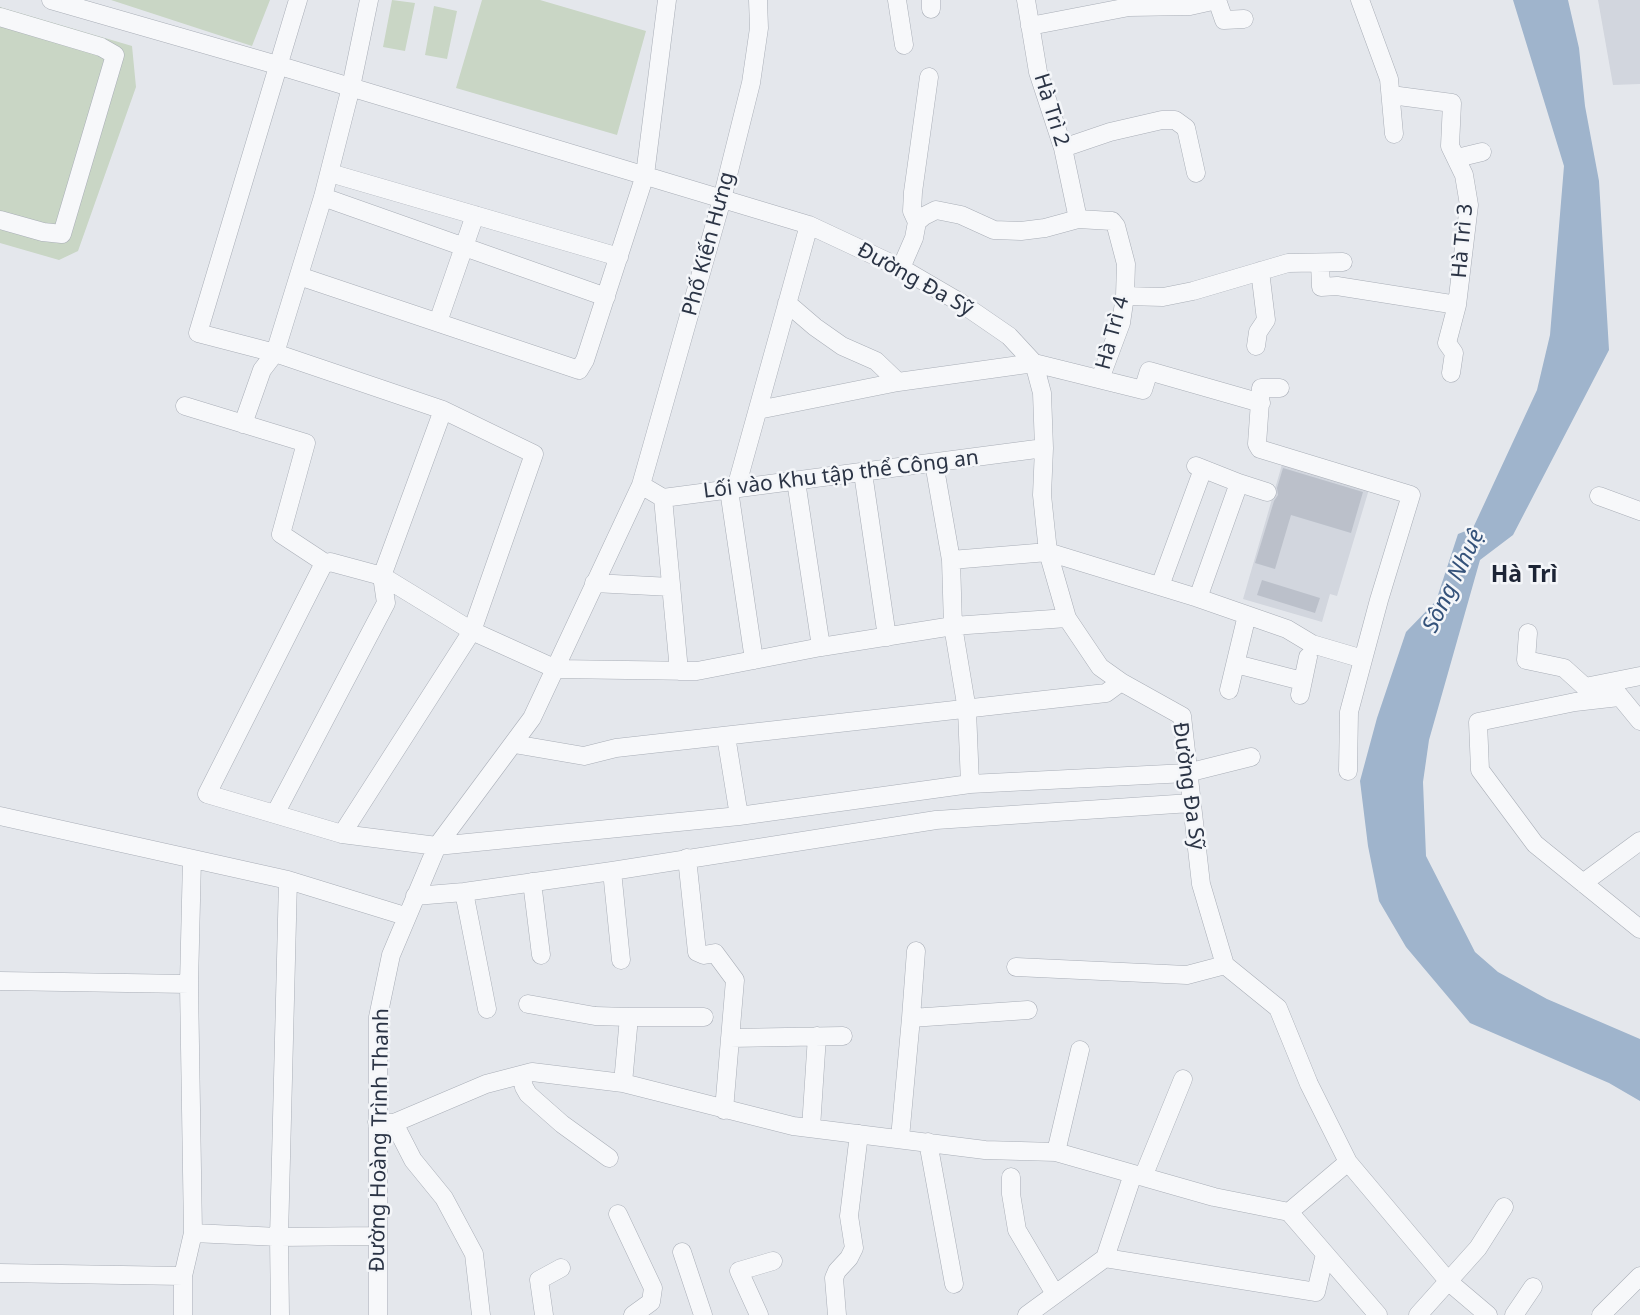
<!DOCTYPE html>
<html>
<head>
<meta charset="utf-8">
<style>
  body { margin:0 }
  canvas { display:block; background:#e4e7ec }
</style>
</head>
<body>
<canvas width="1640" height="1315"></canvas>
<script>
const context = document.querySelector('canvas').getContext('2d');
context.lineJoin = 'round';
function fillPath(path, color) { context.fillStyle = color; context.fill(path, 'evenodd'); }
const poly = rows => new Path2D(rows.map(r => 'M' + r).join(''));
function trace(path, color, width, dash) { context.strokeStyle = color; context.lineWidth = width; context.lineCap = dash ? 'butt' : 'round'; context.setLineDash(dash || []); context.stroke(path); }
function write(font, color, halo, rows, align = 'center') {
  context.font = font + ' "Noto Sans",sans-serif'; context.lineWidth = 5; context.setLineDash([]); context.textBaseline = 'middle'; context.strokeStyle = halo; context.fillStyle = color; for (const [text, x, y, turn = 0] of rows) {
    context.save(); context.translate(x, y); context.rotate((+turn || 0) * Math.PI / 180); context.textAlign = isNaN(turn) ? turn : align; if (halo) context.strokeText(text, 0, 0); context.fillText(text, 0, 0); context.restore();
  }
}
fillPath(poly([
  [1598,0,1640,0,1640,84,1613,85],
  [1283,461,1370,486,1337,596,1330,594,1322,622,1243,599]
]), '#d2d6de');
fillPath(poly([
  [111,0,270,0,252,46],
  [392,0,415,3,405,51,383,47],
  [482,0,540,0,646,31,617,135,456,88],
  [434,6,457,11,447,59,425,55],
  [0,7,132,46,136,87,78,251,59,260,0,243]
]), '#c9d6c5');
fillPath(poly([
  [1513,0,1568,0,1579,48,1585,106,1599,181,1609,350,1513,535,1480,560,1429,740,1423,782,1426,856,1475,952,1498,972,1547,999,1640,1039,1640,1101,1609,1083,1470,1023,1406,947,1379,901,1368,846,1360,781,1377,718,1406,632,1436,601,1458,534,1473,528,1537,390,1550,335,1564,166]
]), '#9fb4cc');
fillPath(poly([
  [1283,468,1363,492,1351,533,1291,515,1275,569,1255,563,1274,501,1278,495,1277,488],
  [1262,580,1320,598,1315,613,1257,595]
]), '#bbc0ca');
const minor = poly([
  [51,0,277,65,809,225,901,268,961,303,1009,336,1034,363,1042,393,1044,448,1042,495,1048,552,1067,618,1100,667,1121,682,1182,716,1201,884,1225,965,1278,1008,1309,1084,1348,1162,1449,1282,1488,1315],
  [298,0,198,333,275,353,443,410,534,454,472,631,342,834],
  [897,0,904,45],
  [931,0,931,9],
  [1026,0,1038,72,1063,148,1078,219],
  [1217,0,1224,20,1244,19],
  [1360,0,1389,79,1394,134],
  [0,17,101,47,115,55,62,234,43,232,0,220],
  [1030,26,1129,7,1190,6,1217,0],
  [1391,95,1452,103,1450,146,1464,175,1469,205,1457,305,1447,343,1454,353,1451,373],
  [1063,148,1110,132,1162,120,1175,120,1186,128,1196,173],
  [1457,158,1482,152],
  [330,173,619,257],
  [323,197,606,297],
  [917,222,912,211,913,192,929,77],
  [1320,263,1321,287,1337,286,1457,305],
  [901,268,914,238,917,222,924,216,936,210,961,215,994,230,1021,231,1045,228,1078,219,1112,221,1116,226,1126,264,1125,296,1121,323,1100,379],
  [299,276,579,370,585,360,645,175,667,0],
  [1125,296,1163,297,1193,291,1288,263,1343,262],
  [787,303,815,327,842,346,876,361,898,382],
  [438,322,475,215],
  [1256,346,1258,332,1266,320,1260,271],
  [1280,388,1261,388,1257,444,1260,449,1411,495,1379,600,1349,712,1348,771],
  [185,406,306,443,281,534,325,563],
  [758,410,898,382,1034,363,1143,390,1149,371,1261,403],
  [243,424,262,370,275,353,323,197,351,87,369,0],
  [934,463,951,560,953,626,967,710,970,784],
  [1196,466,1239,483],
  [863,473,887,637],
  [796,481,821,647],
  [641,485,663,498,1044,448],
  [736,488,809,225],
  [729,490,754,660],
  [1599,496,1640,511],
  [663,498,679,671],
  [951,560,1048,552,1198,598,1287,629,1312,644,1363,659],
  [594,583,671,587],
  [1160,586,1203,469],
  [1198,598,1239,483,1267,492],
  [1067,618,953,626,821,647,697,671,556,669,472,631,382,576,330,562,323,565,207,794,342,834,437,846,739,816,970,784,1187,773,1251,757],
  [1528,633,1526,660,1564,668,1585,687,1640,676],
  [1236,664,1302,681],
  [1613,688,1640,721],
  [1229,690,1247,615],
  [1300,695,1308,657],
  [1619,697,1575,702,1478,722,1480,770,1535,844,1640,929],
  [726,736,739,816],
  [514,744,584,756,616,748,1106,693,1121,682],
  [275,814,386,603,382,576,443,410],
  [0,816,288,880,405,916],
  [687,858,697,952,704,955,715,953,735,980,724,1110],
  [612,871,621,960],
  [532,882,541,955],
  [1583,883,1640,841],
  [464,892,487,1009],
  [415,896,464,892,612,871,936,820,1191,803],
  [1016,967,1187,975,1225,965],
  [0,981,189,984],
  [528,1004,595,1016,629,1017,623,1083],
  [629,1017,704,1017],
  [911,1018,916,951],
  [730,1038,843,1036],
  [521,1075,524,1087,528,1094,562,1124,609,1158],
  [377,1122,394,1123,486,1084,532,1072,623,1083,793,1126,985,1150,1056,1152,1214,1197,1289,1212,1348,1162],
  [394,1123,413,1160,444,1198,474,1254,481,1315],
  [811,1128,817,1036],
  [900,1138,911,1018,1028,1010],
  [928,1142,954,1284],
  [1056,1152,1080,1050],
  [1011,1177,1011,1194,1017,1230,1055,1294],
  [1143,1177,1183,1079],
  [1289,1212,1378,1315],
  [618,1214,653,1288,651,1302,633,1315],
  [193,1233,279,1237,378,1236],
  [682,1252,703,1315],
  [1105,1258,1316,1292,1325,1254],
  [0,1273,183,1276],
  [183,1315,183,1276,193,1233,189,984,192,859],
  [280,1315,279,1237,288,880],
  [378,1315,378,1017,391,955,437,846,532,718,641,485,722,199,751,83,759,28,758,0],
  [544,1315,539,1280,561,1268],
  [759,1315,739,1271,773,1261],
  [837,1315,834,1278,837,1271,849,1258,854,1248,849,1216,859,1134],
  [1027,1315,1105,1258,1133,1174],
  [1418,1315,1478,1248,1504,1207],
  [1514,1315,1533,1287],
  [1601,1315,1640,1276]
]);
trace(minor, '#a9aeb7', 19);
trace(minor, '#f7f8fa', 18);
write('21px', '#2b3445', '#f4f6f9', [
  ["Hà Trì 2",1051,110,73],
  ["Hà Trì 3",1463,241,-85],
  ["Phố Kiến Hưng",709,244,-75],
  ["Đường Đa Sỹ",915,280,29],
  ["Hà Trì 4",1113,333,-75],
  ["Lối vào Khu tập thể Công an",841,475,-7],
  ["Đường Đa Sỹ",1188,786,82],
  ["Đường Hoàng Trình Thanh",380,1140,-89]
]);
write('bold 23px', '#1d2536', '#f4f6f9', [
  ["Hà Trì",1524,575]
]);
write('italic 23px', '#34527a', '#f4f6f9', [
  ["Sông Nhuệ",1454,581,-64]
]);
</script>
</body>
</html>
